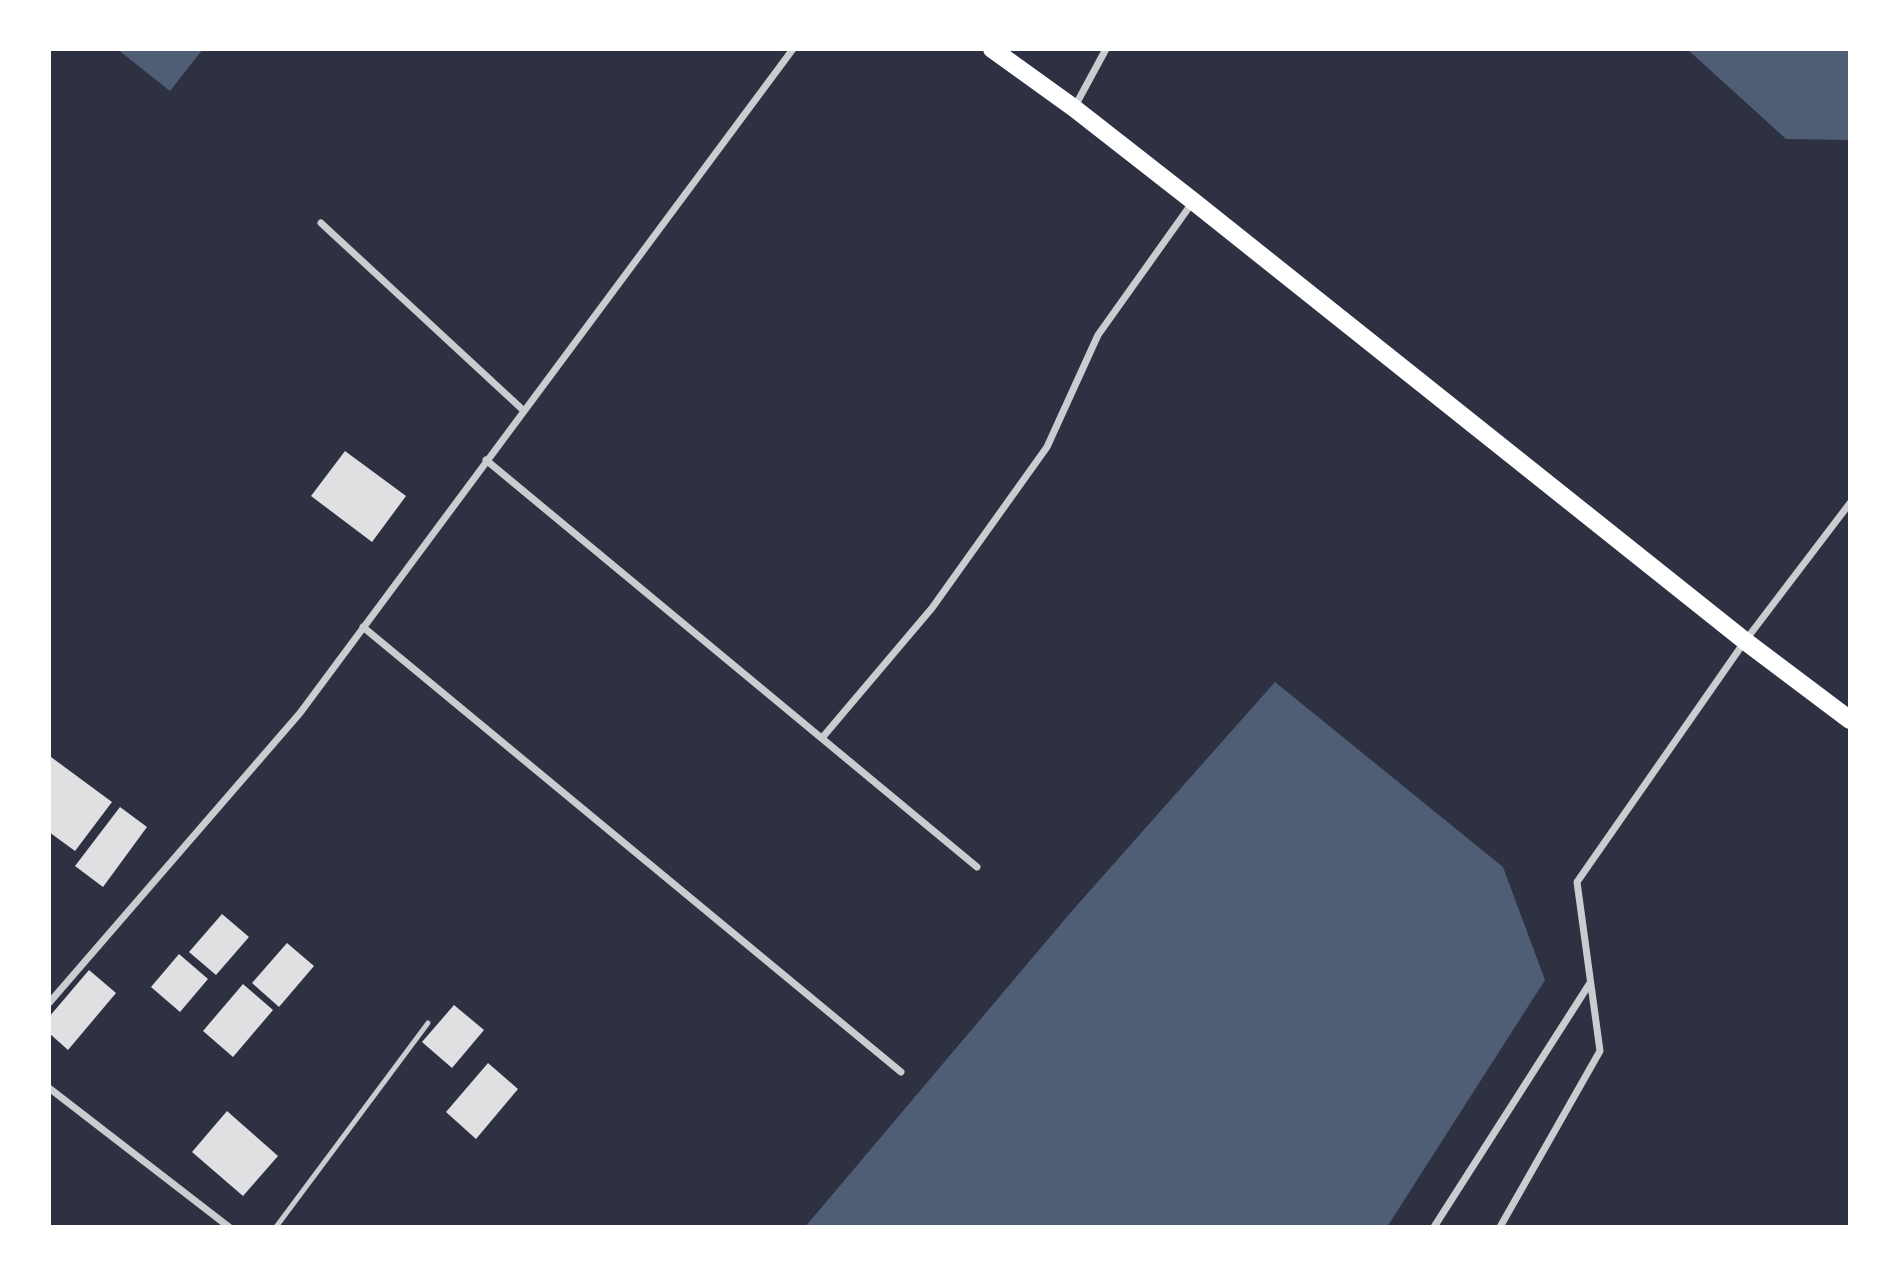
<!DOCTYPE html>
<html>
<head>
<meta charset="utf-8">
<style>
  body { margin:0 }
  #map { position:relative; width:1899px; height:1276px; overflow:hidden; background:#2d3142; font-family:"DejaVu Sans",sans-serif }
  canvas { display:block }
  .frame { position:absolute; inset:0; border:51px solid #fff; pointer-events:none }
</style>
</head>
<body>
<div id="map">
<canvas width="1899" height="1276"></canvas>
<div class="frame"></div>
</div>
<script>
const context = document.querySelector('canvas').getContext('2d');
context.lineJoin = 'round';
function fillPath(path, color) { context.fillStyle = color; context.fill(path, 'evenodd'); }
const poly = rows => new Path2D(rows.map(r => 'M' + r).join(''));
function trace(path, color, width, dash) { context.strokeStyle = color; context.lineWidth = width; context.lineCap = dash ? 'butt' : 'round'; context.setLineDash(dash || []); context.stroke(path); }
fillPath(poly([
  [117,49,203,49,170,91],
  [1687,49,1850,49,1850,140,1786,139],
  [1275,682,1503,867,1545,980,1387,1227,805,1227,1071,912]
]), '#4f5d75');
fillPath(poly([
  [345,451,406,496,372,542,311,496],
  [51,757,112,802,75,851,49,832,49,761],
  [120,807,147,827,103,887,75,866],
  [222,914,249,937,216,975,189,952],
  [287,943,314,966,279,1007,252,983],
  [179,954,208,979,180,1012,151,987],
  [89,970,116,993,68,1050,49,1033,49,1017],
  [243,984,273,1010,233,1057,203,1031],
  [454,1005,484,1030,452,1068,422,1042],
  [488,1063,518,1089,476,1139,446,1112],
  [227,1111,278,1156,243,1196,192,1152]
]), '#e0e0e3');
trace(poly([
  [276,1227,428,1023]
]), '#caccd0', 5);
trace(poly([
  [1074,108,1106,49],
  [321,223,523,410],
  [486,460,977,867],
  [363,627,901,1072],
  [822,738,932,608,1047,447,1098,335,1192,203],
  [49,1003,300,713,793,49],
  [49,1088,229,1227],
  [1434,1227,1590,983],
  [1500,1227,1600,1051,1577,882,1745,641,1850,503]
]), '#caccd0', 7);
trace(poly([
  [992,49,1074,108,1193,201,1745,641,1850,720]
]), '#fff', 18);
</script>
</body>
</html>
